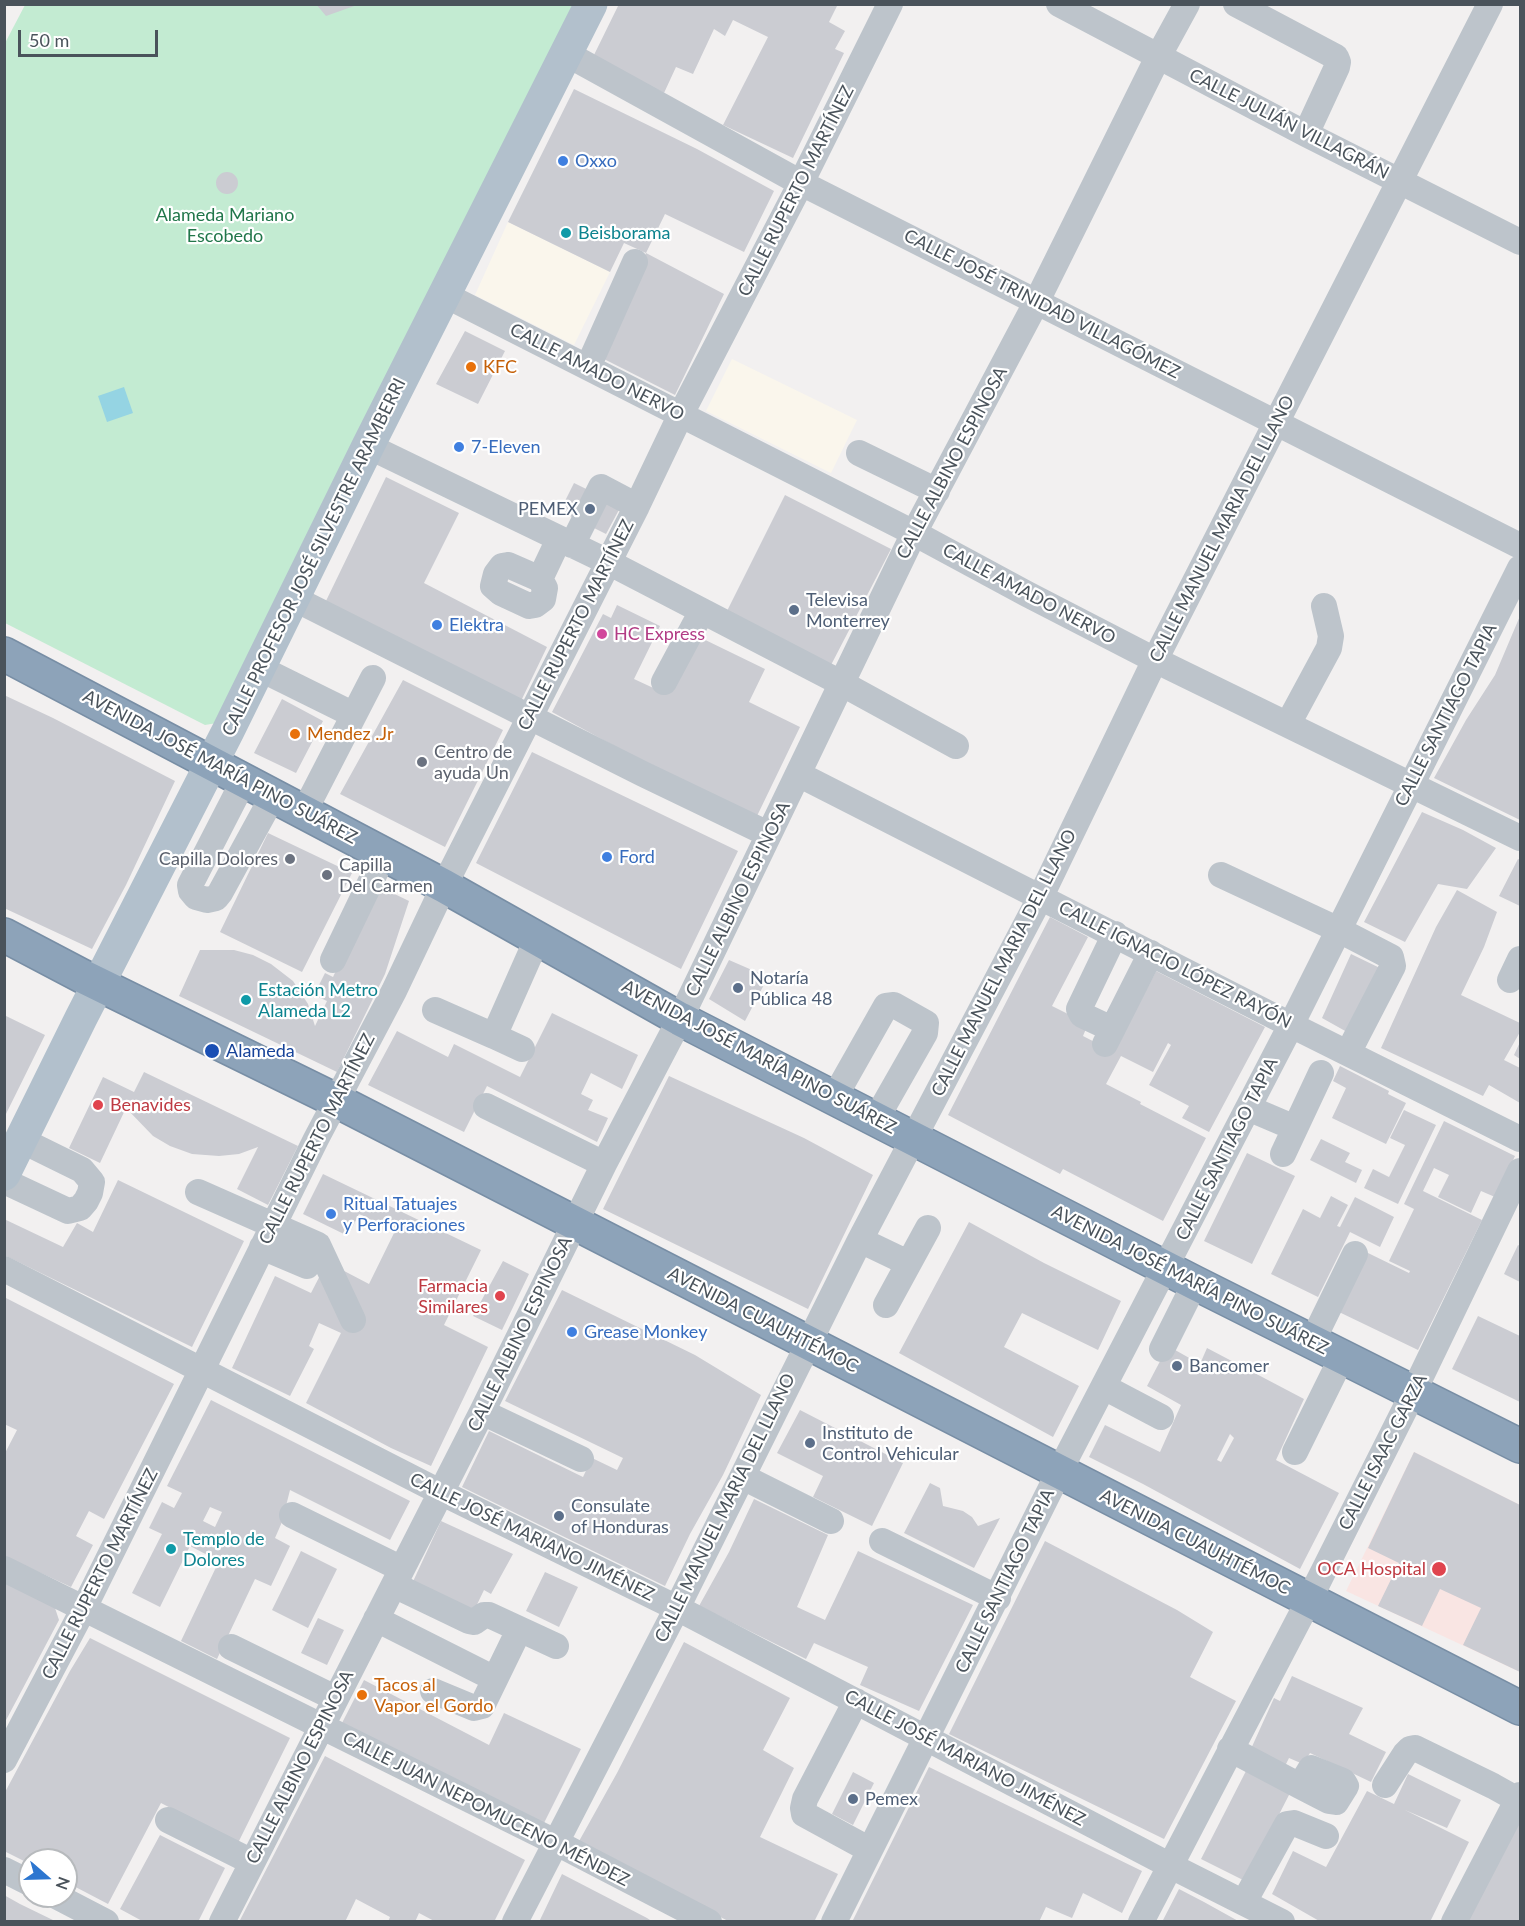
<!DOCTYPE html>
<html>
<head>
<meta charset="utf-8">
<style>
  body { margin:0 }
  #map { position:relative; width:1525px; height:1926px; overflow:hidden; background:#f2f0f0; font-family:Lato,sans-serif }
  canvas { display:block }
  .frame { position:absolute; inset:0; border:6px solid #4a535b; pointer-events:none }
  .north { position:absolute; left:18px; top:1848px; width:60px; height:60px; box-sizing:border-box; background:#fff; border:2px solid #b7babd; border-radius:50%; rotate:110deg; font-size:16px; font-weight:700; line-height:24px; text-align:center; color:#4a535b }
  .north::after { content:''; display:block; margin:auto; width:21px; height:27px; background:#2c76d0; clip-path:polygon(50% 0,100% 100%,50% 72%,0 100%) }
  .scale { position:absolute; left:18px; top:30px; width:140px; height:27px; box-sizing:border-box; border:3px solid #4a535b; border-top:0; padding-left:8px; font-size:18px; line-height:21px; white-space:nowrap; color:#4a535b; -webkit-text-stroke:4px #fff; paint-order:stroke }
</style>
</head>
<body>
<div id="map">
<canvas width="1525" height="1926"></canvas>
<div class="frame"></div>
<div class="north">N</div>
<div class="scale">50 m</div>
</div>
<script>
const context = document.querySelector('canvas').getContext('2d');
context.lineJoin = 'round';
function fillPath(path, color) { context.fillStyle = color; context.fill(path, 'evenodd'); }
const poly = rows => new Path2D(rows.map(r => 'M' + r).join(''));
function trace(path, color, width, dash) { context.strokeStyle = color; context.lineWidth = width; context.lineCap = dash ? 'butt' : 'round'; context.setLineDash(dash || []); context.stroke(path); }
function write(font, color, halo, rows, align = 'center') {
  context.font = font + ' Lato,sans-serif'; context.lineWidth = 4.5; context.setLineDash([]); context.textBaseline = 'middle'; context.strokeStyle = halo; context.fillStyle = color; for (const [text, x, y, turn = 0] of rows) {
    context.save(); context.translate(x, y); context.rotate((+turn || 0) * Math.PI / 180); context.textAlign = isNaN(turn) ? turn : align; if (halo) context.strokeText(text, 0, 0); context.fillText(text, 0, 0); context.restore();
  }
}
fillPath(poly([
  [508,222,610,272,574,345,475,295],
  [732,359,857,420,831,473,706,411]
]), '#faf6ec');
fillPath(poly([
  [1414,1452,1520,1505,1520,1672,1346,1591]
]), '#f9e5e3');
fillPath(poly([
  [25,5,583,5,223,722,205,725,5,623,4,45]
]), '#c3ebd2');
fillPath(poly([
  [124,387,133,413,107,422,98,396]
]), '#95d4e3');
fillPath(poly([
  [316,4,357,4,357,5,326,16],
  [619,4,838,4,829,22,845,31,835,49,844,53,793,158,723,125,768,37,733,20,725,36,714,29,693,74,676,67,664,93,593,57],
  [574,89,697,149,774,191,744,252,665,214,646,253,724,294,675,395,600,357,646,253,624,243,610,272,508,222],
  '216 183a11 11 0 1 1 22 0a11 11 0 1 1-22 0Z',
  [465,331,505,351,478,404,436,384],
  [386,477,459,513,424,583,547,647,521,701,325,603],
  [574,483,621,506,606,534,560,511],
  [785,495,891,549,830,667,725,615],
  [617,605,660,626,634,679,662,692,693,634,765,669,749,702,800,727,757,816,629,754,552,712,603,614,611,618],
  [1520,616,1520,820,1434,778,1466,720,1495,675],
  [403,680,503,730,445,847,340,794],
  [4,695,53,718,175,781,126,885,92,949,4,908],
  [282,699,323,721,296,773,254,753],
  [532,752,738,851,681,969,476,863],
  [1422,812,1463,830,1496,848,1467,889,1438,884,1405,942,1364,922],
  [268,833,352,873,302,972,220,932],
  [1518,859,1520,860,1520,906,1499,896],
  [376,885,409,901,385,974,337,1072,179,996,200,950,234,950,253,955,271,964,293,981,308,1004,315,1026,327,1001,314,995,325,973,333,977],
  [1457,890,1497,912,1484,947,1461,995,1520,1023,1520,1032,1504,1060,1520,1068,1520,1103,1489,1085,1483,1096,1381,1048,1436,927],
  [1050,917,1088,937,1052,1006,1088,1024,1083,1036,1114,1052,1156,971,1265,1027,1209,1132,1182,1118,1189,1106,1149,1085,1171,1045,1168,1043,1153,1072,1121,1056,1106,1084,1141,1102,1140,1104,1206,1138,1163,1221,1063,1169,1060,1174,948,1115],
  [1351,954,1382,969,1347,1032,1322,1018],
  [729,960,768,977,745,1021,709,999],
  [552,1013,638,1055,622,1089,591,1073,581,1094,593,1100,588,1110,608,1118,597,1142,487,1086,464,1132,368,1085,397,1031,448,1057,454,1044,520,1077],
  [4,1015,45,1035,4,1118],
  [1520,1042,1520,1059,1514,1055],
  [1340,1066,1389,1091,1388,1094,1406,1103,1386,1144,1332,1118,1346,1088,1333,1081],
  [144,1072,298,1146,268,1205,237,1189,258,1147,239,1154,219,1156,192,1154,170,1146,153,1136,126,1108,100,1163,69,1148,103,1077,134,1092],
  [669,1076,804,1138,873,1175,808,1309,603,1209],
  [1404,1110,1436,1125,1398,1204,1364,1188,1373,1169,1389,1177,1405,1145,1390,1138],
  [1444,1121,1515,1156,1495,1197,1481,1191,1471,1213,1438,1197,1449,1175,1434,1168,1423,1191,1482,1220,1418,1350,1339,1312,1368,1253,1409,1273,1410,1271,1389,1261,1414,1209,1404,1204],
  [1321,1139,1350,1153,1345,1162,1362,1170,1356,1183,1310,1160],
  [1247,1153,1295,1176,1252,1264,1204,1241],
  [323,1174,481,1250,444,1325,488,1347,431,1466,391,1448,306,1403,341,1333,319,1323,309,1346,314,1349,290,1396,232,1368,275,1276,311,1293,327,1262,369,1284,395,1231,359,1214,348,1236,303,1214],
  [118,1180,244,1241,192,1347,4,1255,4,1219,63,1247,77,1223,93,1232],
  [1331,1196,1348,1205,1337,1226,1340,1227,1355,1197,1394,1217,1380,1247,1350,1232,1318,1297,1271,1274,1303,1209,1320,1218],
  [969,1222,1044,1263,1121,1301,1098,1350,1022,1313,1004,1347,1079,1386,1053,1437,899,1353],
  [1518,1245,1520,1246,1520,1282,1504,1274],
  [503,1261,529,1274,502,1330,473,1316],
  [562,1290,695,1355,761,1395,723,1475,690,1534,665,1586,462,1487,489,1431,583,1477,592,1458,617,1470,623,1458,505,1401],
  [4,1297,174,1384,104,1519,89,1511,76,1536,93,1545,71,1587,4,1556,4,1455,17,1430,4,1424],
  [1478,1316,1520,1336,1520,1402,1452,1369],
  [1168,1346,1200,1364,1207,1348,1304,1399,1276,1460,1339,1493,1300,1569,1143,1484,1089,1457,1105,1425,1160,1452,1181,1405,1147,1386],
  [1230,1434,1234,1438,1221,1462,1217,1460],
  [211,1400,410,1501,390,1540,290,1490,282,1522,275,1538,290,1546,271,1586,255,1579,217,1659,181,1641,219,1561,190,1546,160,1607,132,1593,162,1534,149,1528,162,1502,174,1508,182,1493,167,1486],
  [210,1507,222,1512,215,1527,203,1521],
  [800,1410,903,1463,872,1526,813,1497,823,1476,777,1453],
  [1414,1452,1520,1505,1520,1672,1463,1645,1481,1608,1440,1589,1422,1626,1378,1606,1399,1563,1368,1548],
  [930,1483,940,1488,943,1506,963,1511,972,1517,978,1526,1000,1518,974,1568,904,1533],
  [754,1499,828,1535,797,1607,825,1620,858,1551,973,1605,919,1711,860,1685,868,1667,814,1643,806,1659,699,1606,729,1552],
  [441,1521,513,1554,491,1594,484,1590,472,1615,410,1588],
  [1045,1541,1177,1610,1213,1632,1190,1677,1236,1701,1164,1839,949,1734],
  [301,1551,337,1569,308,1628,272,1610],
  [545,1572,578,1587,559,1627,526,1611],
  [4,1582,55,1608,59,1620,4,1724],
  [318,1618,344,1630,327,1665,301,1653],
  [90,1638,290,1738,238,1843,161,1803,108,1904,66,1882,66,1860,30,1860,30,1864,4,1851,4,1794,70,1671],
  [684,1642,790,1698,763,1750,794,1768,760,1837,838,1874,814,1922,730,1922,578,1843,617,1773],
  [1292,1676,1363,1708,1349,1734,1386,1752,1371,1782,1310,1753,1303,1764,1289,1758,1284,1768,1250,1751,1274,1698,1280,1701],
  [364,1680,489,1745,504,1713,581,1749,544,1823,342,1723],
  [325,1756,525,1860,494,1922,436,1922,419,1913,415,1922,388,1922,390,1917,356,1899,345,1922,239,1922],
  [929,1767,1142,1871,1122,1913,1083,1893,1072,1918,1046,1907,1039,1922,852,1922],
  [1246,1771,1290,1793,1245,1881,1201,1859],
  [853,1772,874,1783,853,1825,832,1814],
  [1408,1774,1461,1800,1447,1828,1405,1810,1469,1842,1430,1922,1321,1922,1272,1894,1293,1851,1326,1867,1367,1791,1394,1804],
  [1520,1810,1520,1922,1467,1922],
  [160,1835,225,1868,198,1922,144,1922,120,1909],
  [562,1874,647,1918,653,1922,539,1922],
  [1179,1889,1204,1902,1240,1922,1162,1922],
  [4,1895,20,1904,57,1922,4,1922]
]), '#cbccd2');
const highway = poly([
  [4,654,444,886,680,1019,1195,1283,1520,1446],
  [4,935,82,976,337,1101,1520,1708]
]);
trace(highway, '#788ea5', 36);
trace(poly([
  [1059,4,1306,134,1520,242],
  [1236,4,1336,57,1338,62,1337,67,1306,134],
  [567,54,801,183,1520,546],
  [445,295,914,533,1027,594,1155,660,1520,838],
  [588,367,635,262],
  [368,446,608,562,841,683,956,746],
  [859,453,937,491],
  [572,545,601,487,637,506],
  [508,565,540,579,545,588,543,599,535,605,529,606,501,593,493,586,496,574,502,566,508,565],
  [540,579,559,539],
  [293,598,643,774,768,834],
  [259,668,354,715],
  [664,682,702,611],
  [1288,724,1329,648,1331,636,1324,606],
  [798,774,1291,1025,1520,1139],
  [244,780,190,885,191,891,196,897,207,900,216,898,220,893,273,796],
  [304,812,373,678],
  [1221,875,1339,930,1391,957,1393,966,1348,1053],
  [333,960,384,854],
  [1510,980,1520,959],
  [435,1010,494,1036,537,939],
  [1112,1029,1082,1015,1079,1009,1115,934],
  [494,1036,522,1049],
  [1105,1044,1151,953],
  [834,1098,886,1006,894,1005,926,1023,925,1033,876,1119],
  [486,1106,604,1164],
  [1248,1108,1295,1128],
  [1283,1154,1321,1073],
  [4,1181,68,1211,80,1208,86,1201,90,1193,92,1182,82,1170,21,1140],
  [198,1192,318,1245,353,1320],
  [860,1240,908,1263],
  [262,1247,307,1266,318,1245],
  [4,1269,440,1492,677,1608,1169,1865,1282,1922],
  [886,1305,928,1228],
  [1312,1342,1355,1254],
  [1162,1349,1195,1283],
  [1104,1387,1161,1417],
  [482,1412,581,1459],
  [1295,1452,1342,1357],
  [743,1477,831,1521],
  [292,1515,402,1569],
  [882,1541,998,1598],
  [4,1569,555,1842,709,1922],
  [394,1585,469,1621,474,1622,484,1615,489,1615,556,1646],
  [376,1619,495,1679],
  [231,1647,335,1698],
  [433,1691,474,1708,482,1706,519,1630],
  [856,1701,805,1799,803,1808,804,1814,870,1850],
  [1230,1749,1300,1786,1329,1801,1336,1802,1346,1786,1343,1781,1311,1768,1300,1786],
  [4,1760,84,1608,316,1139,394,991,444,886,637,506,681,414,801,183,890,4],
  [1385,1785,1405,1754,1410,1749,1415,1748,1493,1786,1518,1800],
  [168,1820,252,1862],
  [4,1870,30,1883],
  [56,1896,106,1922],
  [1244,1902,1287,1824,1294,1823,1326,1836],
  [222,1922,482,1412,604,1164,680,1019,914,533,1037,301,1158,57,1187,4],
  [515,1922,677,1608,860,1240,1041,896,1155,660,1490,4],
  [834,1922,1059,1472,1291,1025,1520,568],
  [1141,1922,1309,1600,1413,1393,1520,1171],
  [1454,1922,1520,1795]
]), '#bdc4cb', 26);
trace(poly([
  [4,1174,81,1018,228,731,368,446,591,4]
]), '#b2c0cc', 33);
trace(highway, '#8da3b9', 33);
for (const [x, y, r, color] of [
  [563,161,6,"#3f7fe0"],
  [566,233,6,"#0f9aa8"],
  [471,367,6,"#e8710a"],
  [459,447,6,"#3f7fe0"],
  [590,509,6,"#5c6f8a"],
  [794,610,6,"#5c6f8a"],
  [437,625,6,"#3f7fe0"],
  [602,634,6,"#d1479c"],
  [295,734,6,"#e8710a"],
  [422,762,6,"#6b7280"],
  [607,857,6,"#3f7fe0"],
  [290,859,6,"#6b7280"],
  [327,875,6,"#6b7280"],
  [738,988,6,"#5c6f8a"],
  [246,1000,6,"#0f9aa8"],
  [212,1051,8,"#1a4fb4"],
  [98,1105,6,"#e0444e"],
  [331,1214,6,"#3f7fe0"],
  [500,1296,6,"#e0444e"],
  [572,1332,6,"#3f7fe0"],
  [1177,1366,6,"#5c6f8a"],
  [810,1443,6,"#5c6f8a"],
  [559,1516,6,"#5c6f8a"],
  [171,1549,6,"#0f9aa8"],
  [1439,1569,8,"#e0444e"],
  [362,1695,6,"#e8710a"],
  [853,1799,6,"#5c6f8a"]
]) { const dot = new Path2D(); dot.arc(x, y, r, 0, 2 * Math.PI); context.fillStyle = color; context.fill(dot); trace(dot, '#fff', 2); }
write('18px', '#4a535b', '#fff', [
  ["CALLE JULIÁN VILLAGRÁN",1289,124,27],
  ["CALLE RUPERTO MARTÍNEZ",796,191,-63],
  ["CALLE JOSÉ TRINIDAD VILLAGÓMEZ",1042,304,27],
  ["CALLE AMADO NERVO",597,372,27],
  ["CALLE ALBINO ESPINOSA",952,463,-62],
  ["CALLE MANUEL MARIA DEL LLANO",1222,529,-63],
  ["CALLE PROFESOR JOSÉ SILVESTRE ARAMBERRI",314,557,-64],
  ["CALLE AMADO NERVO",1029,594,28],
  ["CALLE RUPERTO MARTÍNEZ",576,625,-63],
  ["CALLE SANTIAGO TAPIA",1446,715,-63],
  ["AVENIDA JOSÉ MARÍA PINO SUÁREZ",220,767,28],
  ["CALLE ALBINO ESPINOSA",738,899,-64],
  ["CALLE MANUEL MARIA DEL LLANO",1004,963,-63],
  ["CALLE IGNACIO LÓPEZ RAYÓN",1175,965,27],
  ["AVENIDA JOSÉ MARÍA PINO SUÁREZ",759,1057,28],
  ["CALLE RUPERTO MARTÍNEZ",317,1139,-63],
  ["CALLE SANTIAGO TAPIA",1227,1149,-63],
  ["AVENIDA JOSÉ MARÍA PINO SUÁREZ",1190,1280,27],
  ["AVENIDA CUAUHTÉMOC",763,1320,27],
  ["CALLE ALBINO ESPINOSA",520,1334,-64],
  ["CALLE ISAAC GARZA",1383,1452,-63],
  ["CALLE MANUEL MARIA DEL LLANO",725,1508,-64],
  ["CALLE JOSÉ MARIANO JIMÉNEZ",532,1537,26],
  ["AVENIDA CUAUHTÉMOC",1195,1542,27],
  ["CALLE RUPERTO MARTÍNEZ",100,1574,-63],
  ["CALLE SANTIAGO TAPIA",1005,1581,-64],
  ["CALLE JOSÉ MARIANO JIMÉNEZ",965,1758,28],
  ["CALLE ALBINO ESPINOSA",300,1767,-63],
  ["CALLE JUAN NEPOMUCENO MÉNDEZ",486,1809,27]
]);
write('18px', '#366cbe', '#fff', [
  ["Oxxo",575,161],
  ["7-Eleven",471,447],
  ["Elektra",449,625],
  ["Ford",619,857],
  ["Ritual Tatuajes",343,1204],
  ["y Perforaciones",343,1225],
  ["Grease Monkey",584,1332]
], 'left');
write('18px', '#21764a', '#fff', [
  ["Alameda Mariano",225,215],
  ["Escobedo",225,236]
]);
write('18px', '#0d838f', '#fff', [
  ["Beisborama",578,233],
  ["Estación Metro",258,990],
  ["Alameda L2",258,1011],
  ["Templo de",183,1539],
  ["Dolores",183,1560]
], 'left');
write('18px', '#c56008', '#fff', [
  ["KFC",483,367],
  ["Mendez .Jr",307,734],
  ["Tacos al",374,1685],
  ["Vapor el Gordo",374,1706]
], 'left');
write('18px', '#4e5e75', '#fff', [
  ["PEMEX",578,509,"right"],
  ["Televisa",806,600],
  ["Monterrey",806,621],
  ["Notaría",750,978],
  ["Pública 48",750,999],
  ["Bancomer",1189,1366],
  ["Instituto de",822,1433],
  ["Control Vehicular",822,1454],
  ["Consulate",571,1506],
  ["of Honduras",571,1527],
  ["Pemex",865,1799]
], 'left');
write('18px', '#b23c85', '#fff', [
  ["HC Express",614,634]
], 'left');
write('18px', '#5b616d', '#fff', [
  ["Centro de",434,752],
  ["ayuda Un",434,773],
  ["Capilla Dolores",278,859,"right"],
  ["Capilla",339,865],
  ["Del Carmen",339,886]
], 'left');
write('18px', '#164399', '#fff', [
  ["Alameda",226,1051]
], 'left');
write('18px', '#be3a42', '#fff', [
  ["Benavides",110,1105,"left"],
  ["Farmacia",488,1286],
  ["Similares",488,1307],
  ["OCA Hospital",1426,1569]
], 'right');
</script>
</body>
</html>
